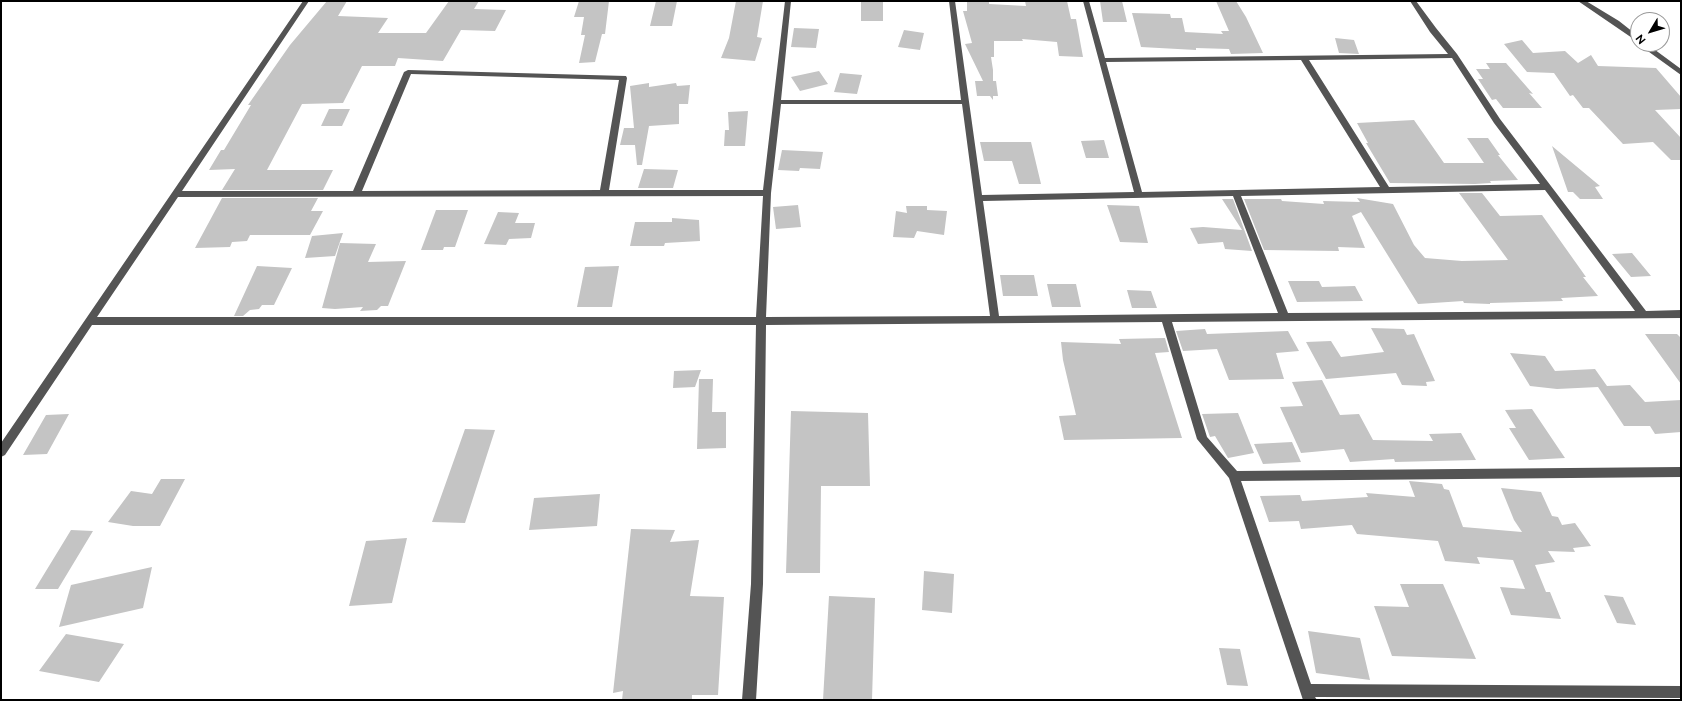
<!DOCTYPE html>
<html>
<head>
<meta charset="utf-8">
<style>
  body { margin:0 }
  #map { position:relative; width:1682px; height:701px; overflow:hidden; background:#fff; font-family:Raleway,sans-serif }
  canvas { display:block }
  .frame { position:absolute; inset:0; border:2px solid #000; pointer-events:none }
  .north { position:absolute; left:1630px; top:12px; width:40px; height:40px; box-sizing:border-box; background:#fff; border:1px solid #999; border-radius:50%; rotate:232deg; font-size:11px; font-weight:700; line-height:16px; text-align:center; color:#000 }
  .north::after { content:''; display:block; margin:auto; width:14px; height:18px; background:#000; clip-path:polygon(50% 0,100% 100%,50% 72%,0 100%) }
</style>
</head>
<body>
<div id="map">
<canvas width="1682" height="701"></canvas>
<div class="frame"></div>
<div class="north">N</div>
</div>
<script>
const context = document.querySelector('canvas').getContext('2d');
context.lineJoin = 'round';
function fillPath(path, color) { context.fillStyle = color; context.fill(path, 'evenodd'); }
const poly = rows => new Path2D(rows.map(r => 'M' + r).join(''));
fillPath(poly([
  [327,1,347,1,338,16,388,18,378,33,426,33,449,1,479,1,474,9,506,10,495,31,461,30,443,61,398,58,395,66,362,66,343,103,302,104,267,170,333,170,323,190,222,190,235,169,209,170,221,150,224,150,251,105,248,105,290,45],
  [579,1,609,1,605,34,602,34,595,62,579,63,585,35,581,35,584,17,574,17],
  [656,1,677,1,672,26,650,26],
  [736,1,763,1,757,37,762,38,755,61,721,58,729,38],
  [861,1,883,1,883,21,861,21],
  [967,1,989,1,989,4,1026,6,1025,1,1067,1,1071,19,1076,19,1083,57,1059,56,1057,42,1022,39,1023,41,994,41,994,57,991,57,993,70,993,81,996,81,998,96,993,96,993,100,990,96,977,96,975,81,983,81,965,44,972,43,963,11,967,11],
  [1100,1,1122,1,1127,22,1103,22],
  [1216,1,1236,1,1246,17,1263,53,1231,54,1229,49,1196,48,1196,50,1141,47,1132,13,1170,14,1171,18,1182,18,1185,32,1223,34,1221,31,1229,31],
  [794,28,819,29,816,48,791,47],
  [904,30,924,33,920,50,898,47],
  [1335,38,1354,40,1359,54,1339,53],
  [1522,40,1533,53,1565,51,1578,63,1591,55,1598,66,1656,68,1681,97,1681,109,1655,110,1681,138,1681,160,1671,160,1653,142,1623,144,1589,108,1583,108,1573,95,1570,96,1554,73,1527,72,1504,44],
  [1486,63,1506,63,1533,94,1529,93,1542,108,1503,108,1496,99,1492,100,1478,79,1483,79,1476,69,1490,69],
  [819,71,828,84,800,91,791,77],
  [840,73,862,75,857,94,834,92],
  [649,83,649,87,676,83,677,86,690,85,688,104,679,104,679,124,649,126,642,165,637,165,635,145,620,145,624,128,634,128,630,86],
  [329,109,350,109,342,126,321,126],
  [748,111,745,146,724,146,725,130,729,130,728,112],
  [1414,120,1444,163,1484,163,1467,138,1488,138,1500,155,1498,155,1518,180,1490,181,1491,183,1475,184,1390,183,1366,143,1368,143,1357,123],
  [1104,140,1109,158,1086,158,1081,141],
  [980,142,1031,142,1041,184,1019,184,1012,161,984,161],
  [1552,146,1600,186,1595,187,1603,199,1580,199,1573,192,1568,192],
  [782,150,823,152,820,169,800,168,799,171,778,170],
  [644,169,678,170,673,188,638,188],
  [1459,193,1482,193,1500,216,1542,215,1586,277,1583,277,1598,296,1561,298,1563,301,1490,303,1490,304,1464,303,1463,301,1418,304,1361,212,1352,216,1365,248,1338,247,1339,251,1264,250,1244,199,1281,199,1282,201,1324,204,1323,201,1360,202,1357,198,1393,204,1414,245,1425,258,1462,261,1508,260],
  [222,198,318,198,311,211,323,211,310,235,250,235,247,241,232,242,230,247,195,248],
  [1222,199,1233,199,1252,251,1225,249,1223,242,1198,244,1190,228,1203,227,1242,230],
  [798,205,801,227,776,229,773,207],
  [1107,205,1139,206,1148,243,1120,242],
  [906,206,927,206,927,210,947,211,944,235,917,231,914,238,893,237,896,211,907,213],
  [436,210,468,210,455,247,444,247,443,250,421,250],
  [498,212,519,213,515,223,535,223,531,238,509,239,506,245,484,244],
  [672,218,699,220,700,241,665,243,664,246,630,246,635,222,672,222],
  [343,233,335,256,305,258,312,236],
  [340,243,376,244,368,262,406,261,388,306,381,306,377,310,360,311,363,307,335,309,322,308],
  [1632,253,1651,276,1631,277,1612,254],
  [257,266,292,268,274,305,262,305,259,309,250,310,243,316,234,316],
  [619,266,612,307,577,307,585,267],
  [1000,275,1034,275,1038,296,1003,296],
  [1288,281,1319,281,1322,287,1355,286,1363,301,1297,302],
  [1047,284,1076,284,1081,307,1052,307],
  [1127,290,1151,291,1157,308,1132,308],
  [1371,328,1404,329,1407,335,1414,334,1435,381,1426,382,1427,386,1402,385,1396,373,1326,379,1306,342,1331,341,1341,357,1384,352],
  [1205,329,1207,334,1288,331,1299,351,1276,353,1284,379,1229,380,1217,349,1183,351,1176,331],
  [1645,334,1677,334,1681,338,1681,384],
  [1165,338,1169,352,1155,353,1182,438,1064,440,1059,416,1076,415,1063,360,1061,342,1121,344,1119,339],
  [1510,353,1545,356,1555,371,1595,369,1607,386,1630,385,1645,402,1681,400,1681,432,1655,434,1650,426,1624,426,1598,387,1557,389,1530,386],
  [701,370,695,387,673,388,674,371],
  [699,379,713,379,712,412,726,412,726,448,697,449],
  [1322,380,1340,415,1359,414,1373,440,1433,441,1429,434,1461,433,1476,460,1395,462,1394,459,1350,462,1344,449,1301,453,1280,407,1303,406,1292,382],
  [1532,409,1565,458,1529,460,1509,428,1516,428,1505,410],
  [791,411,868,413,870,486,821,486,820,573,786,573],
  [1238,413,1254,453,1228,458,1215,436,1210,437,1202,414],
  [69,414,47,454,23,455,46,415],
  [465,429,495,430,465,523,432,522],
  [1292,442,1301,462,1263,464,1254,444],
  [161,479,185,479,160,526,133,526,108,522,131,491,152,494],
  [1409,481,1442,484,1444,489,1449,490,1463,527,1522,532,1514,520,1501,488,1541,492,1552,516,1558,517,1562,525,1575,523,1591,546,1573,548,1575,552,1548,551,1555,562,1535,565,1546,592,1550,592,1561,619,1511,615,1500,587,1525,589,1513,560,1477,557,1480,564,1445,561,1438,541,1357,534,1352,525,1301,529,1299,521,1269,522,1260,496,1300,495,1302,501,1368,497,1366,493,1415,497],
  [600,494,597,526,529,530,534,498],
  [631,529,675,530,670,542,699,540,690,596,724,597,718,695,692,695,692,700,622,700,623,691,613,693],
  [71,530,93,531,58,589,35,589],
  [407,538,392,603,349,606,366,541],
  [152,567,143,608,59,627,71,585],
  [924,571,954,574,952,613,922,610],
  [1400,584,1443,584,1476,659,1392,656,1374,606,1409,607],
  [1604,595,1623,597,1636,625,1617,623],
  [829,596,875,598,872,700,823,700],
  [1308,631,1360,638,1370,680,1316,673],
  [66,634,124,644,99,682,39,671],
  [1219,648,1240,649,1248,686,1227,685]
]), '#c4c4c4');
fillPath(poly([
  [303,1,309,1,182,191,353,191,404,72,408,70,626,76,627,78,609,190,763,190,785,1,791,1,781,100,961,100,949,1,955,1,982,195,1134,192,1083,1,1089,1,1105,58,1448,54,1430,32,1410,1,1416,1,1436,28,1457,54,1500,119,1646,311,1681,310,1681,318,1172,322,1207,437,1237,471,1681,467,1681,477,1241,481,1311,684,1681,686,1681,698,1315,697,1317,700,1303,700,1229,478,1197,439,1162,322,766,325,763,584,756,700,742,700,751,584,756,325,92,325,5,455,1,457,1,443,303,1],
  [1452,58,1494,123,1540,184,1389,187,1309,60,1452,58],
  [1301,60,1380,187,1142,192,1106,62,1301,60],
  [411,74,619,80,600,190,362,191,411,74],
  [781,104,962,104,990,316,766,317,771,193,781,104],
  [1545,190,1635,311,1288,313,1241,196,1545,190],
  [763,196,756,317,97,317,178,197,763,196],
  [1233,196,1278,313,999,316,983,201,1233,196],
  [1578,1,1586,1,1619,21,1638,36,1638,42,1578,1],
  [1638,44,1647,44,1681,69,1681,75,1638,44]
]), '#545454');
</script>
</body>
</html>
